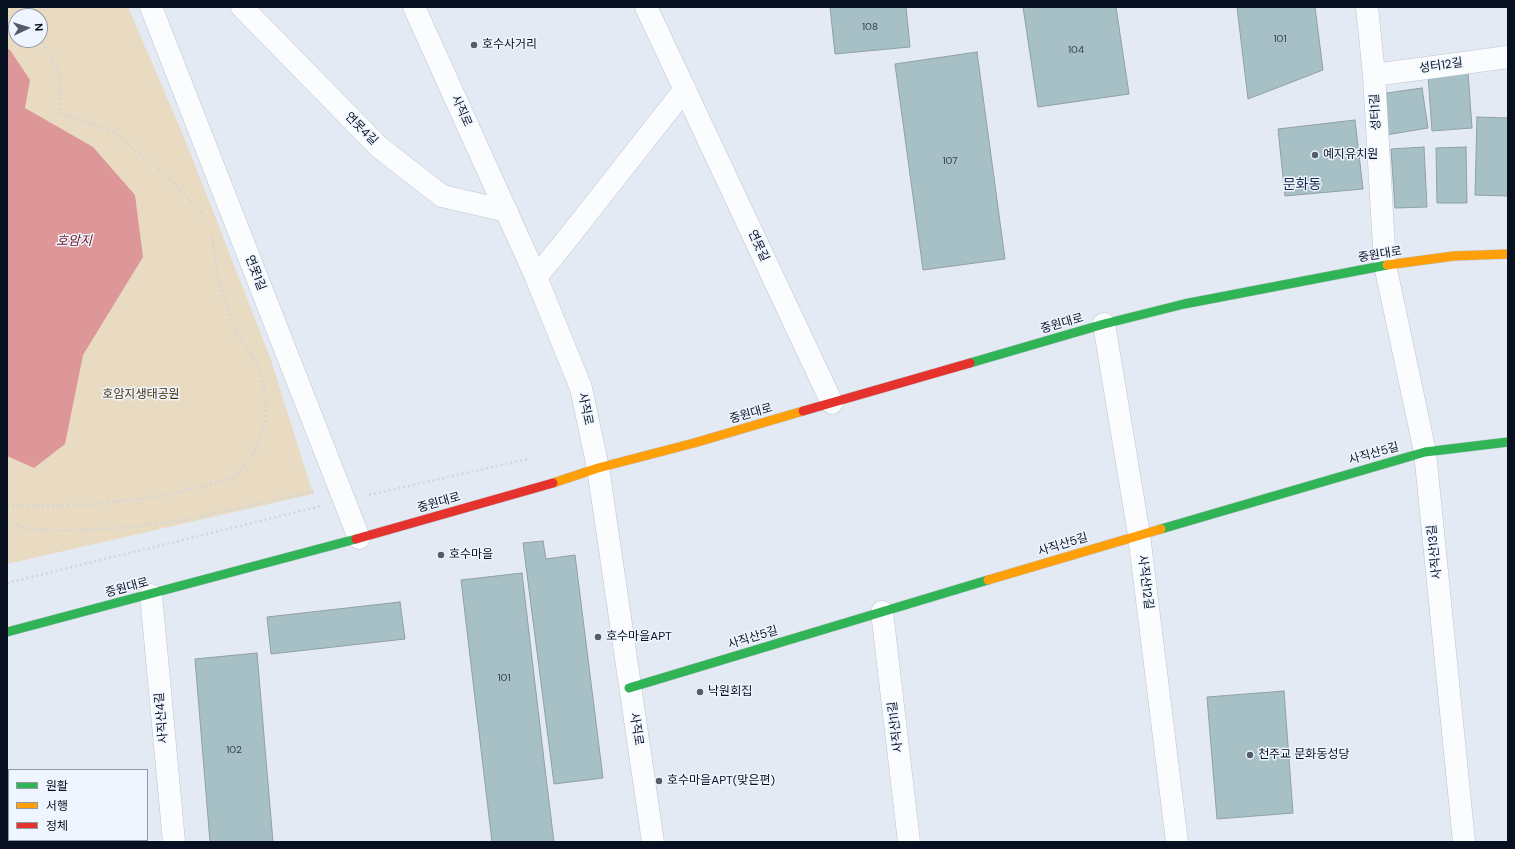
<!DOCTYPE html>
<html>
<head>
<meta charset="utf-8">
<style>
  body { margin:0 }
  #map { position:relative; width:1515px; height:849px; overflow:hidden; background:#e4eaf4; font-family:"DM Sans","Noto Sans KR",sans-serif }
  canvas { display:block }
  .frame { position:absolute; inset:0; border:8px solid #071020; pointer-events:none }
  .legend { position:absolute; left:8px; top:769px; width:140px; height:72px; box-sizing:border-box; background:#eff5ff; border:1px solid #9299a6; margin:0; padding:5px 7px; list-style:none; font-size:12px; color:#071020 }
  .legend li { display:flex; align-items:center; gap:8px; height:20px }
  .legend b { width:20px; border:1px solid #9299a6 }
  .north { position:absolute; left:8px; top:8px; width:40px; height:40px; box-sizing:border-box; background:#eff5ff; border:1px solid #9299a6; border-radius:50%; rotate:86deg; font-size:11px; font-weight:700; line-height:16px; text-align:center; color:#071020 }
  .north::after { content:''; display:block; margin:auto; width:14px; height:18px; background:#545c6a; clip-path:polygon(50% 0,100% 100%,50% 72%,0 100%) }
</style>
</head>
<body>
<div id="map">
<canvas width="1515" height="849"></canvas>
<div class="frame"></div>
<ul class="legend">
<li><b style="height:5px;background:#30b455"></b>원활</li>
<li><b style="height:5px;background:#ff9f0a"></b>서행</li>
<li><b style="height:5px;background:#e5322d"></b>정체</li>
</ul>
<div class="north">N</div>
</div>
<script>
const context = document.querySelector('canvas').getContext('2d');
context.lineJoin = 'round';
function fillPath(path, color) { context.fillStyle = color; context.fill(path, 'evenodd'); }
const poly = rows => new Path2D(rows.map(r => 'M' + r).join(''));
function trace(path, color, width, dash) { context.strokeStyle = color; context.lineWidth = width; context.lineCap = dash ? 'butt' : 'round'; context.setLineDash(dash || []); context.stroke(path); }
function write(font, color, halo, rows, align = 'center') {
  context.font = font + ' "DM Sans","Noto Sans KR",sans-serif'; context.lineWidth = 3; context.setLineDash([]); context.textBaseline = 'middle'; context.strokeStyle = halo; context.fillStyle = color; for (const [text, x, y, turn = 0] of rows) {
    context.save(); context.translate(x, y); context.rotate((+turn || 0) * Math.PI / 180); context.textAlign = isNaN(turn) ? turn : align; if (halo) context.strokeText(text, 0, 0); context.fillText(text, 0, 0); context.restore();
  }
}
fillPath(poly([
  [7,7,128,7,184,137,271,360,313,494,7,564],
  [16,16,40,16,40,40,16,40]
]), '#e9dbc1');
fillPath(poly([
  [7,48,10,50,30,80,25,108,93,147,135,195,143,257,83,355,65,444,34,468,7,456]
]), '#dd9799');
const building = poly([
  [830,7,906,7,910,47,835,54,830,7],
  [1023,7,1116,7,1129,94,1038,107,1023,7],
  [1237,7,1315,7,1323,70,1248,99,1237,7],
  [977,52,1005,259,923,270,895,64,977,52],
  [1468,72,1472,128,1432,131,1428,75,1468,72],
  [1422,88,1428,128,1386,135,1380,94,1422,88],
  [1477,117,1508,118,1508,196,1475,195,1477,117],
  [1355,120,1363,189,1285,196,1278,129,1355,120],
  [1424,147,1427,207,1395,208,1391,149,1424,147],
  [1466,147,1467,203,1437,203,1436,148,1466,147],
  [543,541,546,559,575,555,603,778,554,784,523,543,543,541],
  [522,573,546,777,554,842,492,842,461,580,522,573],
  [400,602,405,639,271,654,267,617,400,602],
  [257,653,273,842,210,842,195,659,257,653],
  [1284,691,1293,813,1217,819,1207,697,1284,691]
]);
fillPath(building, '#a6c0c5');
trace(building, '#8fa0a6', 1);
const street = poly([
  [151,7,359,538],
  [242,7,379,147,442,196,507,211],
  [414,7,536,277,581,388,598,468,653,842],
  [646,7,832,403],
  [1367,7,1374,75,1385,265,1425,452,1464,842],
  [1374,75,1508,57],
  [536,277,564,243,685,89],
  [1104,324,1139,535,1177,842],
  [151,595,174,842],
  [882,612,909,842]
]);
const fast = poly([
  [970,363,1104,324,1184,304,1387,265],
  [1161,529,1425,452,1508,442],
  [7,632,356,539],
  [629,688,988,580]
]);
const slow = poly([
  [1387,265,1454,256,1508,254],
  [553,483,598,468,694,443,803,411],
  [988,580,1161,529]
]);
const jam = poly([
  [803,411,970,363],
  [356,539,553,483]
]);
trace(street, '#bdc5d2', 23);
trace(fast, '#bdc5d2', 10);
trace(slow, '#bdc5d2', 10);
trace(jam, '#bdc5d2', 10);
trace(poly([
  [7,22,16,27],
  [38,40,44,44,59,73,60,113,114,132,168,177,206,218],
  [369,495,528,459],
  [7,506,87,505,164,496,234,478,252,457,265,424,266,396,257,363,233,326,217,275,212,233],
  [7,521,29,529,56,531,123,528,179,521,315,491],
  [7,583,321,506]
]), '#d3d5d8', 2.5, [2, 3]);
trace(street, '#fbfcfd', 22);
trace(fast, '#30b455', 9);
trace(slow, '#ff9f0a', 9);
trace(jam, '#e5322d', 9);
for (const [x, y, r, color] of [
  [474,45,4,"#545c6a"],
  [1315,155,4,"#545c6a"],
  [441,555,4,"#545c6a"],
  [598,637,4,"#545c6a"],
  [700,692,4,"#545c6a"],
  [1250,755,4,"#545c6a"],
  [659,781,4,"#545c6a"]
]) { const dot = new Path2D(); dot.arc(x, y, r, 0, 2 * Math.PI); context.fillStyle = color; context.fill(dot); trace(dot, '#eff5ff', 1.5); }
write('10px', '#2f3c49', null, [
  ["108",870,27],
  ["101",1280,39],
  ["104",1076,50],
  ["107",950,161],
  ["101",504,678],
  ["102",234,750]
]);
write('12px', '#071020', '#eff5ff', [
  ["호수사거리",482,45],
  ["예지유치원",1323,155],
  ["호수마을",449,555],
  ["호수마을APT",606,637],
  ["낙원회집",708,692],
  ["천주교 문화동성당",1258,755],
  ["호수마을APT(맞은편)",667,781]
], 'left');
write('12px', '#071020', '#eff5ff', [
  ["성터12길",1441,66,-8],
  ["사직로",461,111,66],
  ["성터1길",1376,112,-93],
  ["연못4길",361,129,45],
  ["연못길",758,246,65],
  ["중원대로",1380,255,-9],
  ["연못1길",255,273,69],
  ["중원대로",1062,324,-16],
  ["사직로",585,409,78],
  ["중원대로",751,414,-16],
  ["사직산5길",1374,454,-16],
  ["중원대로",439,503,-16],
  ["사직산5길",1063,545,-17],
  ["사직산13길",1435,552,-96],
  ["사직산12길",1145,582,83],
  ["중원대로",127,588,-15],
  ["사직산5길",753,638,-17],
  ["사직산4길",162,718,-95],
  ["사직산11길",896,727,-97],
  ["사직로",636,729,81]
]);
write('12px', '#432f03', '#eff5ff', [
  ["호암지생태공원",141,395]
]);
write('italic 13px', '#74161f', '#eff5ff', [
  ["호암지",74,242]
]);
write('14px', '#162b50', '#eff5ff', [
  ["문화동",1302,185]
]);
</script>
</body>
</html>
